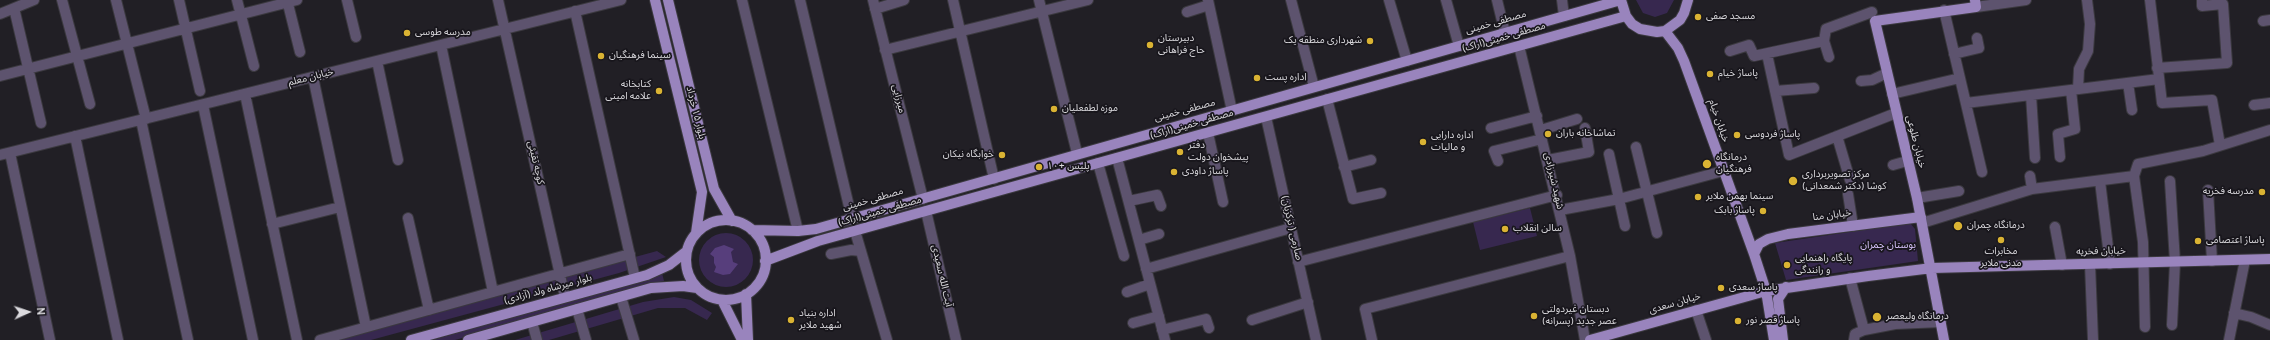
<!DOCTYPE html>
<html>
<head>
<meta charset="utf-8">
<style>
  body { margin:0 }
  #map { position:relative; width:2270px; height:340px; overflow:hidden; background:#211f25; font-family:Overpass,sans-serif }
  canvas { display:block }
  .north { position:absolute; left:8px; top:292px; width:40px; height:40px; -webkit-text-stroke:3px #18161c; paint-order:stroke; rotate:87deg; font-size:11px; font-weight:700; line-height:16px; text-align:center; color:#dbdade }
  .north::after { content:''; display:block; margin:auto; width:14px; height:18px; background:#dbdade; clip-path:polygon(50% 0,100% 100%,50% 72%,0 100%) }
</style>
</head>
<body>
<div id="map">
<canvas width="2270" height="340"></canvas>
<div class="north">N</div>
</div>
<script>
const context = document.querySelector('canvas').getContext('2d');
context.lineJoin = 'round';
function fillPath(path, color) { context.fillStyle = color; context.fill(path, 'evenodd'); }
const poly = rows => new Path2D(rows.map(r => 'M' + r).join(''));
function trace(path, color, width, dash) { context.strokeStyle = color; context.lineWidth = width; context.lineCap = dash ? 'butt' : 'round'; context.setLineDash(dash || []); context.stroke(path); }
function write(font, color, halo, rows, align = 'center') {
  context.font = font + ' Overpass,"Noto Sans Arabic",sans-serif'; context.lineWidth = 3.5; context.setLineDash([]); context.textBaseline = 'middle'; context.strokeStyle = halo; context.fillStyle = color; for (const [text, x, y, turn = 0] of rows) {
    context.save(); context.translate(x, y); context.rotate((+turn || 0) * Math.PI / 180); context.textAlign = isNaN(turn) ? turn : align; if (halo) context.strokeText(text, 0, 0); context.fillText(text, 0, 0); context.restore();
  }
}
fillPath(poly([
  [1636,0,1674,0,1667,13,1655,17,1643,13],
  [1530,208,1537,236,1480,250,1473,222],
  [1910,223,1915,229,1918,261,1786,280,1775,243],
  '699 260a27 27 0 1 1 54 0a27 27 0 1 1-54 0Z',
  [657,251,666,257,619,273,371,340,332,340],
  [662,273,664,281,633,290,455,340,432,340],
  [674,297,691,300,712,313,707,320,685,308,658,308,549,340,515,340,643,302]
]), '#37284f');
fillPath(poly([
  [724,245,734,249,731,252,733,262,738,264,730,274,723,275,714,272,716,267,714,263,714,257,710,254,715,248]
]), '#573e7c');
const minor = poly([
  [62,0,90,104],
  [116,0,146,119],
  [179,0,200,91],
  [237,0,254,66],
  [287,0,300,52],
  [347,0,356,37],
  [498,0,565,297],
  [742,0,798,231],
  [800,0,852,219],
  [873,0,923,199],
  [953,0,994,179],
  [1039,0,1077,153],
  [1208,0,1232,111],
  [1291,0,1314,87],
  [1389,0,1407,61],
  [1446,0,1459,46],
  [1497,0,1505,33],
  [1562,0,1564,16],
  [2150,0,2162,103,2212,100,2220,145],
  [1976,7,2026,0],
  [14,8,41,123],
  [875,9,904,0],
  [1944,10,1982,172],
  [575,11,635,278],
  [1187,12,1209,5],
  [0,14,34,0],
  [2263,21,2270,20],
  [1824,41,1829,57],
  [441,45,493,292],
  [1519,46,1570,256,1585,340],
  [885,50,1088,0],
  [1730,51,1749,45,1754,56,1824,41,1826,29,1872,12],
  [1767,54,1789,155,1896,113],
  [1954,54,1979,48,1977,38],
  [377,61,398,160],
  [2157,68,2227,63,2223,4,2202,6,2202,0],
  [0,76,297,0],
  [313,77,366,327],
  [1861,81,1872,80,1887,73],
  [2128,83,2132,110],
  [2078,89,2079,69,2088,51,2090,24,2087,0],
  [1775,91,1814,88],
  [245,94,297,340],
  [1892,94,1960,78],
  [2031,95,2035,158],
  [1327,99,1353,199,1381,193],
  [1966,103,2159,79],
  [203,105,253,340],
  [2254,105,2270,103],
  [1266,117,1316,340],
  [141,120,188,340],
  [1491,128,1537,116],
  [1541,130,1577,119],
  [1208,133,1223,202],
  [75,136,118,340],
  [1837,136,1850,180],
  [1636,147,1657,233],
  [10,153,50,340],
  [1609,154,1625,226],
  [0,155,621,0],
  [2060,157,2058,134,2075,129,2071,90],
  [1117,158,1165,340],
  [1548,160,1589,152,1585,128],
  [1498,161,1494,151,1542,139],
  [1098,163,1124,256],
  [1893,165,1907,161],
  [1344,167,1371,160],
  [2030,176,2032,189],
  [2100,181,2110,264],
  [2170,181,2175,262,2172,325],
  [2208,190,2212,261],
  [1848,194,1853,226],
  [1917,198,1959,191],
  [1129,201,1157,195,1161,206],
  [1560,210,1619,199,1723,171],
  [926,211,956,340],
  [408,218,429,310],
  [1922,223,2032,189,2134,176],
  [272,224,340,207],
  [2055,227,2062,265],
  [855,231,887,340],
  [1139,240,1159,234],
  [831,254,851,250,861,251],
  [1298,262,1557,195],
  [2090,264,2093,340],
  [1146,269,1291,228],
  [1850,278,1864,330],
  [1127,292,1150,284],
  [621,297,634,340],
  [577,309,586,340],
  [1696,310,1706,340],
  [2234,313,2251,317,2270,325],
  [1252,320,1308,302],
  [532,322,537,340],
  [1133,323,1159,316],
  [2145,327,2143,242,2134,176,2138,164,2203,151,2270,130],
  [1162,330,1206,319,1209,328],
  [320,340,630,254],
  [1372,340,1365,309,1570,256],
  [1854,340,1855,334,1864,330,1895,324,1941,322],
  [2229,340,2245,260]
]);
const major = poly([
  [655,0,702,192,696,233],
  [668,0,714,189,732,221],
  [1621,0,1626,16,1632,24,1640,29,1657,32,1665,31,1680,20,1684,13,1688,0],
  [1665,31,1678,48,1684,61,1754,254,1766,291,1774,340],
  '686 260a40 40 0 1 1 80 0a40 40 0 1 1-80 0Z',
  [752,230,798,231,816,229,1621,0],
  [1754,254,1759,244,1768,239,1788,234,1921,217],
  [765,261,818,241,1626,16],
  [746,294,748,340],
  [722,300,742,340],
  [411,340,647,275,669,265,687,251],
  [468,340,651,288,683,286,697,288],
  [1590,340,1766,291,1868,276,1932,268,2270,259],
  [1783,340,1778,299,1786,287],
  [1944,340,1917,198,1875,21,1976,7,1975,0]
]);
trace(minor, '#3b393f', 12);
trace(major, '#3b393f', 12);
trace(minor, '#5d536e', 10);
trace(major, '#9984bd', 10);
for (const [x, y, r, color] of [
  [1698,17,4,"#dab333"],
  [407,33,4,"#dab333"],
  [1370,41,4,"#dab333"],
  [1150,45,4,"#dab333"],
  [601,56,4,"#dab333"],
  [1710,74,4,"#dab333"],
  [1257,78,4,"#dab333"],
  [659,91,4,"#dab333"],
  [1054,109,4,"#dab333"],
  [1548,134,4,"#dab333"],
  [1737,135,4,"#dab333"],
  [1423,142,4,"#dab333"],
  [1180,152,4,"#dab333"],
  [1002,155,4,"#dab333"],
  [1707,164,5,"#dab333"],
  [1039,167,4,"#dab333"],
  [1174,172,4,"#dab333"],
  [1793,181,5,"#dab333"],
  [2262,192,4,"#dab333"],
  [1698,197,4,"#dab333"],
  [1763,211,4,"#dab333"],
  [1958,226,5,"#dab333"],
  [1505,229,4,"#dab333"],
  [2001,240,4,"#dab333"],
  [2198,241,4,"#dab333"],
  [1787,265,4,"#dab333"],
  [1721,288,4,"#dab333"],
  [1534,316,4,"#dab333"],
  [1877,317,5,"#dab333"],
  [791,320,4,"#dab333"],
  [1738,321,4,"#dab333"]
]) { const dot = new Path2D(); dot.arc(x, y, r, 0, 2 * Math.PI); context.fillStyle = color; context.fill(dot); trace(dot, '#18161c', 1.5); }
write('10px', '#dbdade', '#18161c', [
  ["مسجد صفی",1706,17],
  ["مدرسه طوسی",415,33],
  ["دبیرستان",1158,39],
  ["حاج فراهانی",1158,51],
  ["شهرداری منطقه یک",1362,41,"right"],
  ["سینما فرهنگیان",609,56],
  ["پاساژ خیام",1718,74],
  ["اداره پست",1265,78],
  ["کتابخانه",651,85,"right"],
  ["علامه امینی",651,97,"right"],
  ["موزه لطفعلیان",1062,109],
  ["تماشاخانه باران",1556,134],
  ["پاساژ فردوسی",1745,135],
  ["اداره دارایی",1431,136],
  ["و مالیات",1431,148],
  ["دفتر",1188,146],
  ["پیشخوان دولت",1188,158],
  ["خوابگاه نیکان",994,155,"right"],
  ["درمانگاه",1716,158],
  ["فرهنگیان",1716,170],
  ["پلیس +۱۰",1047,167],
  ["پاساژ داودی",1182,172],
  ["مرکز تصویربرداری",1802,175],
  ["کوشا (دکتر شمعدانی)",1802,187],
  ["مدرسه فخریه",2254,192,"right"],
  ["سینما بهمن ملایر",1706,197],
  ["پاساژ بابک",1755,211,"right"],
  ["درمانگاه چمران",1967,226],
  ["سالن انقلاب",1513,229],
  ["پاساژ اعتصامی",2206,241],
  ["مخابرات",2001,252,"center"],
  ["مدنی ملایر",2001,264,"center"],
  ["پایگاه راهنمایی",1795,259],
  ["و رانندگی",1795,271],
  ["پاساژ سعدی",1729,288],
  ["دبستان غیردولتی",1542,310],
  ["عصر جدید (پسرانه)",1542,322],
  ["اداره بنیاد",799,314],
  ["شهید ملایر",799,326],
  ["درمانگاه ولیعصر",1886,317],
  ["پاساژ قصر نور",1746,321]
], 'left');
write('10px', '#dbdade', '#18161c', [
  ["مصطفی خمینی",1496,23,-16],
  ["مصطفی خمینی(اراک)",1504,38,-16],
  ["خیابان معلم",311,78,-14],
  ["میرزایی",898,99,76],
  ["مصطفی خمینی",1185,111,-15],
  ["بلوار ۱۵ خرداد",695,113,76],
  ["خیابان خیام",1718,121,71],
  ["مصطفی خمینی(اراک)",1192,125,-16],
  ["خیابان طلوعی",1915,142,76],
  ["کوچه تقیئی",535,163,77],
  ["شهید شیرزادی",1553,181,77],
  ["مصطفی خمینی",873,200,-16],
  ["مصطفی خمینی(اراک)",880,212,-16],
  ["خیابان منا",1832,216,-7],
  ["صارمی ( ترکزبان)",1291,228,77],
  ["خیابان فخریه",2101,252,-1],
  ["آیت الله سعیدی",941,276,77],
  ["بلوار میرشاه ولد (آزادی)",548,290,-15],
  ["خیابان سعدی",1675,304,-16]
]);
write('10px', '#dac6fe', '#18161c', [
  ["بوستان چمران",1888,246]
]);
</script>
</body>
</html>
